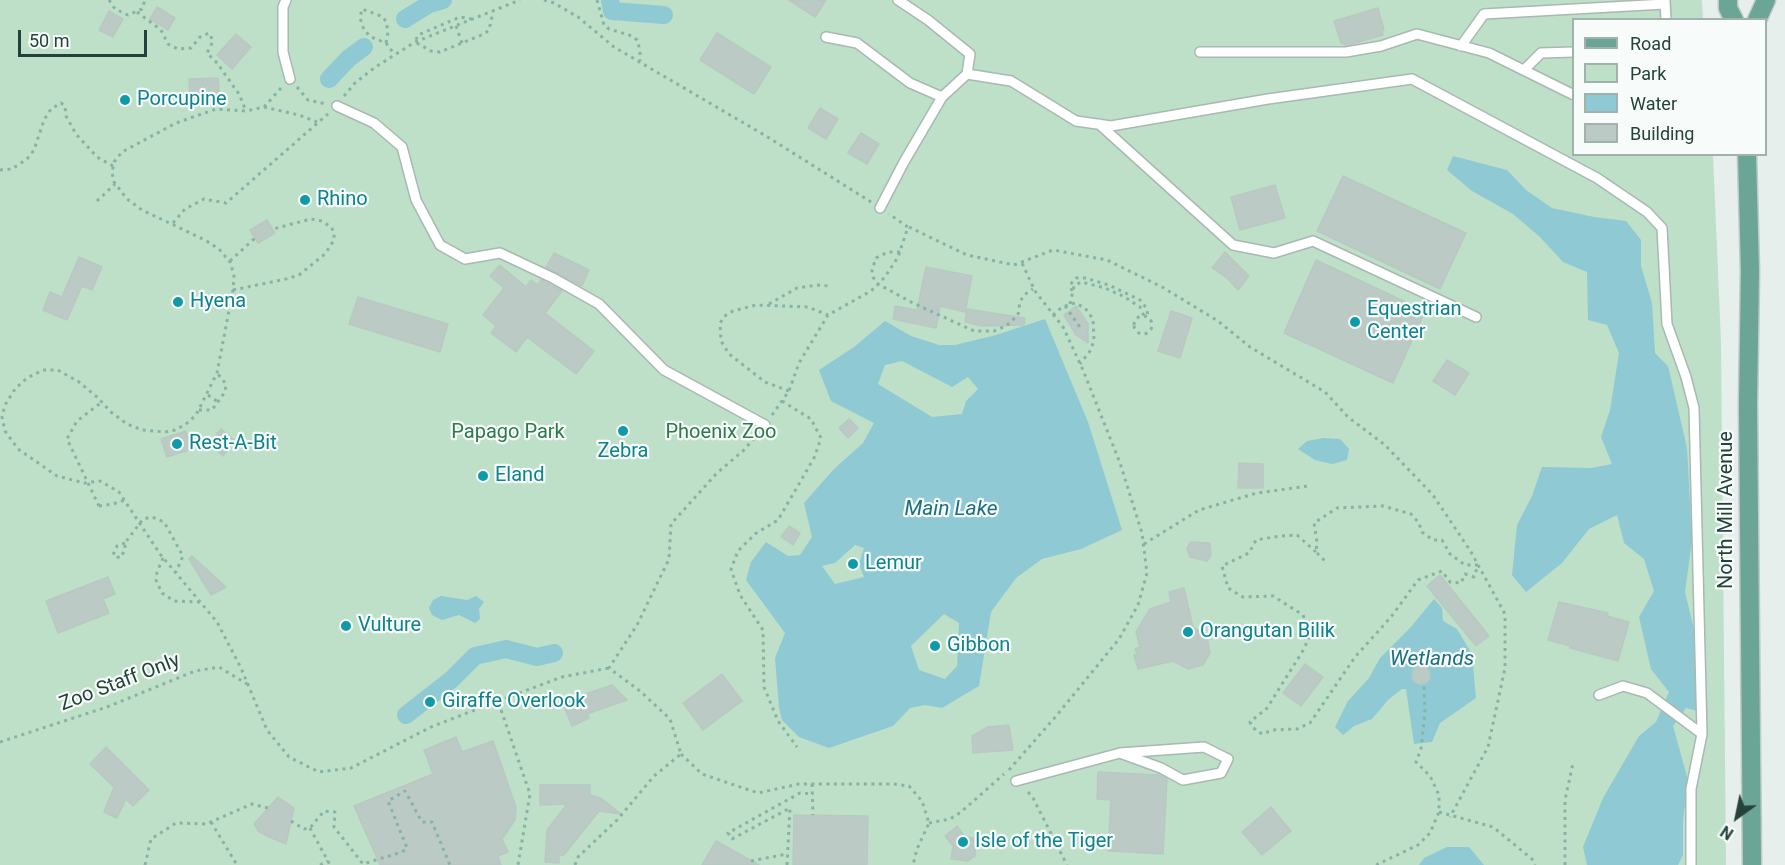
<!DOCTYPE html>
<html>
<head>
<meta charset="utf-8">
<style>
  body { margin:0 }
  #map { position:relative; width:1785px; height:865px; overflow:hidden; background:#e6efeb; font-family:Roboto,sans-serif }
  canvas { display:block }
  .legend { position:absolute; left:1572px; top:18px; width:195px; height:138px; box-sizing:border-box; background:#f7fbf9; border:2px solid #a3b1ad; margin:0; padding:8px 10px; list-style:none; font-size:18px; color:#24423a }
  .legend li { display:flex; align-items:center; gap:12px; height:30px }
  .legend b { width:30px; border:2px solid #a3b1ad }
  .north { position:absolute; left:1707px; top:787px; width:60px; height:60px; -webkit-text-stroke:4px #f7fbf9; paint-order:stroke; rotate:213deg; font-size:16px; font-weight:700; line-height:24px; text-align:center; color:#24423a }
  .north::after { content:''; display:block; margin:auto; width:21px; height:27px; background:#24423a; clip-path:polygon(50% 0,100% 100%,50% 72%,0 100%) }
  .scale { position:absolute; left:18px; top:30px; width:129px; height:27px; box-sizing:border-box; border:3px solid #24423a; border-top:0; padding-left:8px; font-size:18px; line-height:21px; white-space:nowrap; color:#24423a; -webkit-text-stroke:4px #f7fbf9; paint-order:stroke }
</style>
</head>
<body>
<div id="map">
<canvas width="1785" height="865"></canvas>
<ul class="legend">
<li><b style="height:8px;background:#6aa596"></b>Road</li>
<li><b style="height:16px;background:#bfe0c8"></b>Park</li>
<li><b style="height:16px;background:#8ec9d4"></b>Water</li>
<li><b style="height:16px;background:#bbcac4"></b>Building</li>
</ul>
<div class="north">N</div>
<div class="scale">50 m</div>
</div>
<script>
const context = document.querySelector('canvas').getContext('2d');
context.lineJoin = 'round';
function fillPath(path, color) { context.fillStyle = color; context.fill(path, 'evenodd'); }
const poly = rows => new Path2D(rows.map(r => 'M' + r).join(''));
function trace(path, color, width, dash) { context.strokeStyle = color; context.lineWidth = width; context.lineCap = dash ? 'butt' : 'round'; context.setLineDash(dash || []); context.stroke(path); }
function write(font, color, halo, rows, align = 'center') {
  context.font = font + ' Roboto,sans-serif'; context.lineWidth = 4.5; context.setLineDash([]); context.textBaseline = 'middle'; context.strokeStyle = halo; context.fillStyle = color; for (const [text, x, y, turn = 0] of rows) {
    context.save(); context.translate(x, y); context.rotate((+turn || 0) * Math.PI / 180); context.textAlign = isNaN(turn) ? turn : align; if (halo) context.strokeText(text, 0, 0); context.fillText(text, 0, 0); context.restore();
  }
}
fillPath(poly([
  [0,0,1702,0,1703,19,1574,20,1574,154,1713,155,1721,342,1726,865,0,865]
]), '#bfe0c8');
fillPath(poly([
  [1453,156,1507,170,1526,190,1552,208,1594,217,1626,221,1641,240,1641,266,1652,303,1655,353,1668,366,1687,448,1692,540,1685,592,1698,646,1697,711,1686,708,1673,726,1688,780,1683,821,1683,855,1678,865,1587,865,1583,847,1603,798,1639,736,1656,722,1669,692,1651,669,1639,617,1654,591,1644,559,1624,543,1617,515,1589,529,1562,563,1526,592,1512,575,1517,525,1532,496,1542,467,1591,468,1612,464,1601,437,1610,410,1619,353,1607,325,1588,320,1587,272,1563,262,1540,237,1513,214,1472,191,1447,170],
  [1045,319,1088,422,1122,530,1081,549,1042,559,1016,578,991,612,979,686,942,708,925,705,910,708,893,726,829,748,799,737,782,720,779,708,775,658,785,633,746,580,751,562,766,542,788,556,800,555,812,537,804,503,833,470,863,443,874,423,831,401,819,370,854,347,885,321,911,336,939,345,955,345,996,335],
  [902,361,952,387,968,377,978,389,966,401,962,414,932,417,878,384,885,365],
  [855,545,864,548,859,564,864,577,835,584,822,566,835,563],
  [944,614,959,623,957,666,945,679,919,670,911,646],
  [1323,438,1340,439,1349,449,1347,460,1332,464,1315,460,1298,449,1307,441],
  [441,596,467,600,476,596,484,602,479,609,480,619,475,623,459,615,442,620,432,615,429,608,433,600],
  [1434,599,1442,608,1443,621,1457,629,1472,654,1476,698,1440,723,1432,742,1414,744,1406,689,1402,689,1388,700,1372,719,1354,726,1343,735,1335,727,1348,701,1369,678,1380,658,1410,628],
  [1447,847,1469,847,1484,865,1419,865,1424,858]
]), '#8ec9d4');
trace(poly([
  [610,0,612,11,664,15],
  [405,19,429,4,443,0],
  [329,79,349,58,364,47],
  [406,715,452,679,475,656,506,649,537,657,554,653]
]), '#8ec9d4', 18);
const building = poly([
  [789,0,826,0,815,17,789,0],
  [157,7,175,18,168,30,150,19,157,7],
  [1378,8,1384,30,1382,31,1383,35,1351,44,1344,45,1344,43,1341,43,1334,21,1378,8],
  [109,11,123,19,113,37,99,30,109,11],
  [717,33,771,67,754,94,700,60,717,33],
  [236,34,251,47,232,69,217,55,236,34],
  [218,78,220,101,190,101,189,79,218,78],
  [820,108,838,119,826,139,808,128,820,108],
  [861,133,879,144,867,164,848,153,861,133],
  [1343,176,1466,233,1440,289,1317,231,1343,176],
  [1275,185,1285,218,1240,230,1231,197,1275,185],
  [267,220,275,233,258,243,250,230,267,220],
  [1225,252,1249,276,1238,290,1227,278,1212,268,1225,252],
  [554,253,589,270,582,286,546,267,554,253],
  [79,257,102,267,92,290,82,286,67,320,43,310,50,292,62,297,79,257],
  [1316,260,1425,311,1393,383,1284,333,1316,260],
  [500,265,526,287,531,280,538,285,541,280,562,291,545,313,594,351,576,374,527,337,516,352,491,333,496,326,483,315,504,288,490,276,500,265],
  [926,267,972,276,965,312,940,306,936,328,893,319,895,306,917,310,926,267],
  [358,297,448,324,440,352,349,324,358,297],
  [1076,306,1088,324,1088,343,1076,335,1064,315,1076,306],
  [967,309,1025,318,1024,325,982,326,965,322,967,309],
  [1171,311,1192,318,1180,358,1158,351,1171,311],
  [1447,360,1469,373,1455,395,1433,381,1447,360],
  [849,419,858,428,848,438,839,428,849,419],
  [221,429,235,441,223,456,209,444,221,429],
  [186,431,192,449,167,457,161,439,186,431],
  [1239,463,1263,464,1263,488,1238,488,1239,463],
  [789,526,800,533,793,545,781,537,789,526],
  [1190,542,1210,543,1211,555,1207,561,1190,557,1187,549,1190,542],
  [192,556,226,587,211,595,189,559,192,556],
  [1440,575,1489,636,1476,646,1427,586,1440,575],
  [108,577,115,594,103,599,109,613,58,633,46,601,108,577],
  [1184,588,1193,627,1207,636,1210,653,1203,665,1188,669,1173,661,1138,669,1134,655,1137,654,1135,649,1140,647,1136,632,1150,609,1171,602,1169,592,1184,588],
  [1559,602,1608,613,1607,616,1629,622,1618,661,1570,648,1570,646,1548,640,1559,602],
  [1305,664,1323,677,1301,706,1283,693,1305,664],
  '1412 675a9 9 0 1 1 18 0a9 9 0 1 1-18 0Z',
  [722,674,742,701,703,730,683,703,722,674],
  [612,685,627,700,587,714,589,718,572,726,562,702,612,685],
  [1009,725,1013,750,973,753,972,736,988,727,1009,725],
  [456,737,462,752,493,741,516,807,515,820,502,839,508,852,498,856,501,865,380,865,354,806,433,774,424,750,456,737],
  [106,747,149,790,133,806,126,799,117,818,104,812,114,787,90,764,106,747],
  [1098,772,1159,775,1167,779,1163,854,1108,851,1111,800,1097,799,1098,772],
  [540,785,590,785,590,795,601,798,621,814,599,811,564,855,559,855,559,863,545,862,547,830,567,804,540,805,540,785],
  [278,797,294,808,286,844,267,836,258,831,254,824,278,797],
  [1271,807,1291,831,1262,855,1242,832,1271,807],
  [794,815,868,816,867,865,793,865,794,815],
  [957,826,965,837,976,838,975,856,968,861,951,859,953,846,945,836,957,826],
  [716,841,759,865,702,865,716,841]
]);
fillPath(building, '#bbcac4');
trace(building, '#b8c9c2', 1.5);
const lane = poly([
  [286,0,283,7,283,52,290,79],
  [898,0,928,20,970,54,967,74],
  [1665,1,1666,20],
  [826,37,857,43,910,83,942,97],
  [1461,46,1484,14,1665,4],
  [1200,52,1346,52,1381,46,1417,34,1489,53,1574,95],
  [1524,70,1541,53,1574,52],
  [337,106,374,123,402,147,416,200,440,245,465,259,500,253,553,278,599,304,664,370,765,425],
  [1099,124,1233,245,1274,253,1313,241,1476,317],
  [880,208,904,162,942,97,967,74,1011,81,1076,121,1111,126,1268,99,1412,79,1597,178,1647,212,1662,228,1667,324,1686,377,1694,408,1702,734,1691,789,1691,865],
  [1599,695,1623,686,1647,693,1702,734],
  [1016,781,1120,753,1161,768,1183,780,1221,773,1228,759,1204,747,1120,753]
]);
const primary = poly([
  [1728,0,1728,8,1734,20],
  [1757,20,1766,0],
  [1747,154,1750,271,1748,404,1752,865]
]);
trace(lane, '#a8b8b2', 12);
trace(primary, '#c2cac8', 21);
trace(poly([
  [109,0,115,9,128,15,142,9,145,0],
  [544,0,554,3,578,17,614,47,766,136,871,202],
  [597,0,604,25,609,29,632,36,637,40,640,50,640,61],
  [137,12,161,30,168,44,178,49,191,48,200,37,209,33,213,41,207,53,217,63,239,94,246,111],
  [472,19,460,17,418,35,415,42,431,51,440,52,484,34,489,30,493,12],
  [456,26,462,43],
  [386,43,388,32,386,21,381,16,362,9,360,18,364,30,371,37,386,43,394,54],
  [297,87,308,100,326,104],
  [281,88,264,107,246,111,216,109,176,123,122,152,114,162,112,173,114,182,127,199,142,210,205,240,219,249,230,262,234,275,233,290,217,373,196,415,186,424,175,430,165,432,142,430,127,424,111,412,97,397,79,382,58,370,43,370,27,378,15,389,5,405,2,417,5,431,18,449,57,476,84,483,100,481,119,492,160,554,217,622,241,668,267,730,289,757,319,772,351,768,431,727,498,701,530,794,518,865],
  [344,96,355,83,374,68,415,42,520,0],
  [264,107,299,115,317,122],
  [0,170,12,169,27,159,34,150,44,120,51,109,61,103,65,106,66,116,76,134,97,157,113,166],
  [97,201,115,184],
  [173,223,185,209,204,199,226,203,328,114],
  [909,227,967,255,1014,265,1053,250,1107,260,1162,287,1218,321,1250,347,1325,392,1348,417,1385,445,1433,495,1471,552,1505,614,1505,668,1488,747,1450,817],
  [900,252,888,252,876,258,872,270,873,277,878,284,913,303,974,331,994,331,1006,326,1018,315,1020,302,1024,295,1033,289],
  [230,261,255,238],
  [233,290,286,279,299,275,325,254,334,240,334,232,331,227,322,221,311,219,273,229],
  [1072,291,1070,285,1076,278,1085,278,1109,285,1140,300,1147,309,1148,318],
  [769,304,797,288,817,285,829,286],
  [1070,304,1074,286,1081,282,1105,288,1123,296,1140,307,1144,316],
  [1065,306,1082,330],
  [1053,315,1062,307,1075,303,1085,308,1093,319,1094,341,1090,351,1080,364],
  '1134 325a9 9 0 1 1 18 0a9 9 0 1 1-18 0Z',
  [789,391,765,382,729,354,721,341,720,323,726,315,733,311,756,305,808,307,828,315],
  [208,395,218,402],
  [782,401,811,419,821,438,814,458,778,520,755,534,738,551,731,569,740,595,763,630,764,687,778,721,797,747],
  [199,410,212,410,225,392,226,384,217,373],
  [772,415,789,391,799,363,828,315,871,291,885,277,898,257,908,227,889,214],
  [99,506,113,504,125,500],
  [125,543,117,546,113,555,120,558,125,550,125,543,143,519,152,517,164,522,183,556,176,572],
  [1144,544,1199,510,1257,493,1308,486],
  [1316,552,1297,535,1280,536,1256,540,1249,553,1222,566,1228,588,1243,597,1273,596,1303,615,1310,635,1304,649,1267,708,1250,722,1252,727,1262,734,1273,730,1297,729,1310,723,1355,657,1391,617,1418,580,1442,571,1450,582,1461,583,1465,574,1474,577,1478,565,1465,565,1450,554,1442,540,1433,540,1422,532,1419,523,1411,514,1383,506,1337,508,1314,523,1317,542,1316,552,1326,562],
  [163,558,157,572,156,580,162,593,174,601,200,602],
  [498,701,562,677,609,668],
  [0,742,107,707,195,671,219,667,247,684],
  [681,754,702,774,758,793,799,784,893,784,909,786,922,801,929,823,917,849,913,865],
  [1009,770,1057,715,1119,639,1138,605,1147,573,1142,533,1120,463,1083,370,1063,327,1035,291,1022,263],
  [812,784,813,815],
  [1028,792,1033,798,1067,865],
  [1439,812,1493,827,1532,859,1535,865],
  [291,821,304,829,310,828,324,811,335,812,334,827,363,864,402,852,407,848,388,801,405,791,422,822,432,822,450,865],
  [211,822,237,865],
  [929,823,950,819,961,812,1004,774],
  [310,828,330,865],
  [751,861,787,854],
  [145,865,151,839,176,823,206,824,252,804,268,808],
  [320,865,328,861],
  [575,865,578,857,618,819,654,776,681,754,670,719,640,691,609,668,637,625,669,559,671,524,717,473,744,450,757,435],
  [787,865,790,808,732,839,728,833,800,793,813,794],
  [1376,865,1418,845,1430,833,1439,812,1439,795,1430,776,1416,762,1421,749,1425,712,1424,684],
  [1565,865,1565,800,1573,763]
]), '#86b3a5', 3, [3, 4.5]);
trace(lane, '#fff', 9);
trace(primary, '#6aa596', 18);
trace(poly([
  [99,506,67,439,77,421,102,402]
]), '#86b3a5', 3, [3, 4.5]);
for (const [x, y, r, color] of [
  [125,100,6,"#0f9aa8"],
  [305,200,6,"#0f9aa8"],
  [178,302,6,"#0f9aa8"],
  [1355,322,6,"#0f9aa8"],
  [623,431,6,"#0f9aa8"],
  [177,444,6,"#0f9aa8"],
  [483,476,6,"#0f9aa8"],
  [853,564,6,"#0f9aa8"],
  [346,626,6,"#0f9aa8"],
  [1188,632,6,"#0f9aa8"],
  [935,646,6,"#0f9aa8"],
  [430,702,6,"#0f9aa8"],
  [963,842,6,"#0f9aa8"]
]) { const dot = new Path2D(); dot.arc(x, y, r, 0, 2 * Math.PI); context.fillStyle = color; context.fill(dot); trace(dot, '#f7fbf9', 2); }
write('20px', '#0d838f', '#f7fbf9', [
  ["Porcupine",137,100],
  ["Rhino",317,200],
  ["Hyena",190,302],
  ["Equestrian",1367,310],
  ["Center",1367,333],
  ["Rest-A-Bit",189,444],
  ["Zebra",623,452,"center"],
  ["Eland",495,476],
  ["Lemur",865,564],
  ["Vulture",358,626],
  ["Orangutan Bilik",1200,632],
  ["Gibbon",947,646],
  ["Giraffe Overlook",442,702],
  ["Isle of the Tiger",975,842]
], 'left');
write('20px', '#2d7a4b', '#f7fbf9', [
  ["Papago Park",508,433],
  ["Phoenix Zoo",721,433]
]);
write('20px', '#24423a', '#f7fbf9', [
  ["North Mill Avenue",1727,510,-90],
  ["Zoo Staff Only",120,683,-21]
]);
write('italic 21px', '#1c6f80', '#f7fbf9', [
  ["Main Lake",951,510],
  ["Wetlands",1432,660]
]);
</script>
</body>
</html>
